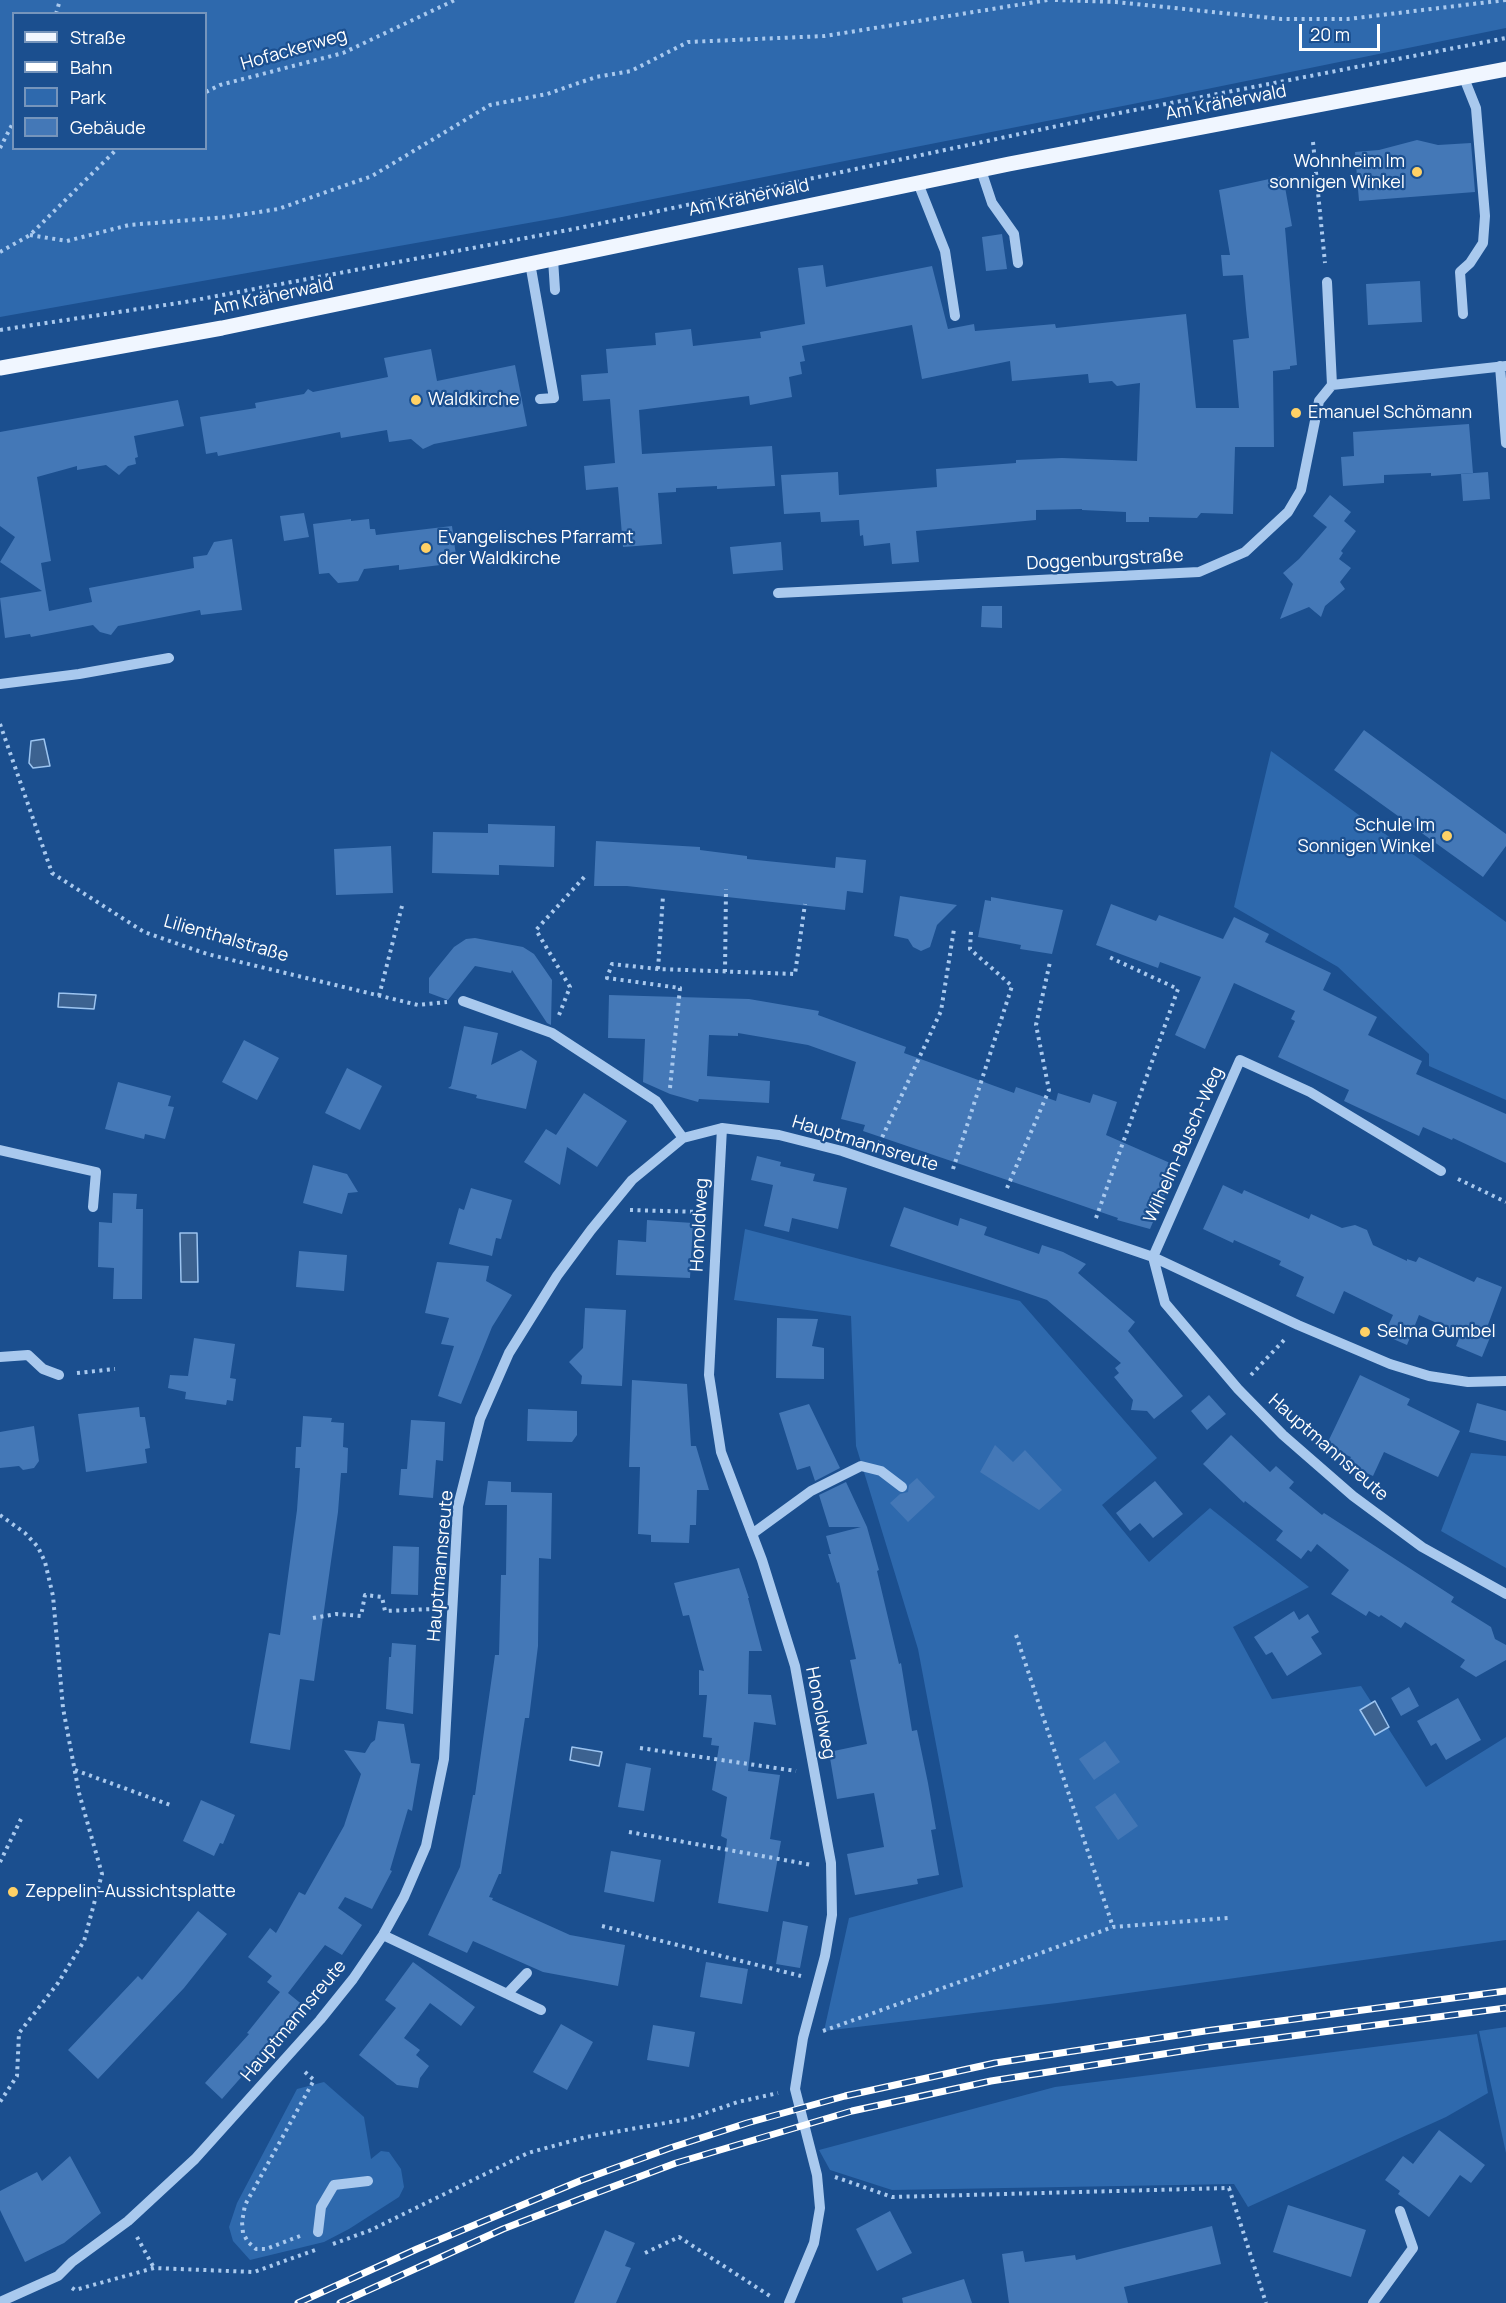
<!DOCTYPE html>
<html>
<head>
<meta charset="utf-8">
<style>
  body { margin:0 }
  #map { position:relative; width:1506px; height:2303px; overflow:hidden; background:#1b4f8f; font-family:Manrope,sans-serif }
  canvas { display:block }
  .legend { position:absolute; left:12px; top:12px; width:195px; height:138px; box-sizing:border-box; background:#1b4f8f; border:2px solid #7695bc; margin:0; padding:8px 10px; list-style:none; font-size:18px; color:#fff }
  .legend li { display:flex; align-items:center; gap:12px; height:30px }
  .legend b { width:30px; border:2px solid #7695bc }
  .scale { position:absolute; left:1299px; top:24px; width:81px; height:27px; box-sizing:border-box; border:3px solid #fff; border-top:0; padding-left:8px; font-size:18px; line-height:21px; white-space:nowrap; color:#fff; -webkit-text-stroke:4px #1b4f8f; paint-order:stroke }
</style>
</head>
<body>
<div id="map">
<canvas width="1506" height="2303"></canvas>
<ul class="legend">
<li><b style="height:8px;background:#f0f6ff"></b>Straße</li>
<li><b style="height:8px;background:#fff"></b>Bahn</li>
<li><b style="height:16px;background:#2e69ad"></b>Park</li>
<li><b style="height:16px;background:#4478b7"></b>Gebäude</li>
</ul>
<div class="scale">20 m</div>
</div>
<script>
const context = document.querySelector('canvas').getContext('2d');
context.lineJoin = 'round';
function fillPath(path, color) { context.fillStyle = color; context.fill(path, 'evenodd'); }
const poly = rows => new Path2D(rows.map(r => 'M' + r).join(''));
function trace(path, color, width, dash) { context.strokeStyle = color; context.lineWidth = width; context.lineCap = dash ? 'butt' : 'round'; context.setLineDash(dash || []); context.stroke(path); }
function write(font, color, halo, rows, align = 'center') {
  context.font = font + ' Manrope,sans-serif'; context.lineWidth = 4.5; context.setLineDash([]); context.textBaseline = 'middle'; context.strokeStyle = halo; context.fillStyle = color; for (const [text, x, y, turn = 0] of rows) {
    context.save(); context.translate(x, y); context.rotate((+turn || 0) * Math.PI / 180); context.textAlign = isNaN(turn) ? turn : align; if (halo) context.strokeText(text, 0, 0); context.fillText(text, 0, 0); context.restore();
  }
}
fillPath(poly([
  [0,0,1506,0,1506,28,1158,99,562,217,0,317],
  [14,14,206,14,206,148,14,148],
  [1271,751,1506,922,1506,1100,1429,1066,1429,1054,1338,967,1234,907],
  [745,1229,1020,1301,1157,1458,1102,1505,1149,1562,1210,1508,1309,1587,1233,1627,1272,1699,1361,1686,1426,1787,1506,1737,1506,1940,1057,2003,824,2031,849,1918,963,1887,918,1649,856,1446,851,1316,734,1300],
  [1471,1453,1506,1456,1506,1568,1441,1531],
  [1506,2027,1506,2153,1479,2031],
  [1477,2034,1488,2093,1446,2117,1248,2207,1234,2184,892,2190,830,2170,819,2150,1055,2087],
  [324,2082,364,2117,371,2159,381,2151,389,2152,401,2169,404,2187,399,2197,349,2229,324,2242,250,2260,233,2241,229,2227,237,2203,297,2089]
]), '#2e69ad');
const water = poly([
  [44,739,50,766,33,768,29,763,31,741,44,739],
  [59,993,96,995,94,1009,58,1007,59,993],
  [180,1233,197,1233,198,1282,181,1282,180,1233],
  [1375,1701,1389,1727,1375,1735,1360,1710,1375,1701],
  [572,1747,602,1752,599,1766,570,1760,572,1747]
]);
fillPath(water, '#3c6290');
trace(water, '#9cc4f0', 1.5);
fillPath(poly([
  [1417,140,1438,145,1471,143,1475,192,1359,201,1355,152,1379,150],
  [1283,176,1292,226,1285,228,1297,365,1290,366,1290,369,1273,371,1274,447,1235,447,1233,514,1201,513,1197,518,1149,517,1149,522,1126,522,1126,512,1082,510,1082,509,1036,510,1036,520,916,531,919,562,892,564,890,543,864,546,863,535,860,536,859,520,821,522,820,512,784,514,781,475,838,472,839,495,937,487,936,469,1016,463,1016,460,1062,458,1137,461,1140,383,1117,386,1112,381,1089,383,1088,374,1012,381,1010,361,922,379,912,325,802,346,805,361,800,362,802,374,789,377,792,397,750,405,749,396,639,410,642,454,772,446,775,486,717,489,717,486,676,488,676,492,658,493,662,544,623,547,618,487,586,490,584,466,615,463,610,399,583,401,581,375,608,373,606,349,656,345,655,333,691,329,693,346,761,338,760,332,805,324,798,268,823,265,826,287,932,266,948,329,974,324,975,331,1055,324,1056,328,1186,314,1196,408,1239,408,1233,340,1249,338,1246,309,1243,275,1223,276,1221,255,1230,255,1219,190],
  [1002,234,1007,269,986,271,982,237],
  [1420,281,1422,322,1368,325,1366,284],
  [431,349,437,381,515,365,527,426,434,444,423,449,411,439,389,442,387,430,341,438,340,432,218,456,217,452,206,454,200,417,256,408,255,403,304,394,308,389,313,392,388,377,384,358],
  [178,400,184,426,134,436,138,457,135,458,136,464,128,466,119,475,106,465,77,470,77,466,37,477,51,561,41,563,49,611,92,602,89,588,194,568,193,557,207,555,214,542,232,539,242,610,201,615,200,610,118,626,111,635,100,632,93,625,31,637,30,634,5,638,0,598,42,591,0,562,15,537,0,526,0,432],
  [1469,424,1473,473,1431,476,1431,473,1384,475,1384,483,1343,486,1341,457,1354,456,1353,432],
  [1488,472,1490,499,1463,501,1461,474],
  [1330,495,1351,512,1344,521,1356,531,1341,551,1343,553,1339,559,1351,568,1340,582,1345,589,1325,606,1321,617,1309,607,1280,619,1293,584,1283,573,1299,559,1327,527,1313,516],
  [304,513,309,537,284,541,280,516],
  [351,519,351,521,369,519,370,529,375,529,376,535,452,526,457,563,399,570,399,565,364,569,358,581,338,583,329,573,319,574,313,524],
  [781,542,783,570,733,574,730,547],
  [982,606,1002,606,1002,628,981,627],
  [1364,730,1506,834,1506,846,1483,877,1334,770],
  [488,824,555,826,554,867,499,865,499,875,432,873,433,832,488,833],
  [596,841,700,847,700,850,747,856,747,859,835,868,836,857,866,860,863,893,847,891,845,910,627,886,594,886],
  [391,846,393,893,336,895,334,849],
  [900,896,957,905,937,925,930,947,921,951,913,947,908,939,894,936],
  [991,897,1063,910,1052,954,1020,949,1021,945,978,937,985,900,991,901],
  [1111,904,1156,921,1159,915,1223,939,1234,917,1269,934,1265,942,1331,973,1323,990,1377,1017,1368,1035,1422,1061,1416,1074,1506,1114,1506,1163,1453,1138,1452,1140,1423,1127,1419,1136,1344,1101,1349,1090,1278,1057,1295,1021,1291,1019,1295,1011,1234,983,1205,1049,1175,1035,1201,977,1160,962,1158,968,1096,945],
  [475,938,523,947,534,954,552,980,551,1025,547,1023,512,970,511,973,475,966,448,1000,429,993,429,978,436,969,454,947,466,939],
  [609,995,749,999,819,1011,818,1015,906,1047,904,1053,1014,1093,1016,1087,1056,1101,1058,1093,1090,1103,1093,1094,1117,1102,1106,1135,1177,1166,1150,1229,1117,1220,1118,1218,1060,1198,863,1131,865,1125,841,1119,856,1062,808,1045,738,1033,738,1036,709,1035,707,1076,770,1081,769,1103,699,1099,698,1102,670,1094,643,1082,645,1039,608,1038],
  [464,1026,498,1033,491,1065,521,1050,537,1061,526,1109,476,1098,477,1095,448,1088,451,1086],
  [244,1040,279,1058,257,1100,222,1082],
  [347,1068,382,1086,360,1130,325,1113],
  [118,1082,171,1096,168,1106,174,1107,165,1139,145,1134,144,1139,105,1129],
  [584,1093,627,1121,597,1167,567,1147,560,1185,524,1162,546,1129,556,1135],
  [757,1156,781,1162,780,1166,815,1174,813,1181,847,1188,838,1229,792,1218,789,1232,764,1226,773,1185,751,1180],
  [313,1165,347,1174,358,1192,348,1193,342,1214,303,1203],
  [1223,1185,1242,1194,1244,1190,1309,1219,1311,1214,1342,1228,1355,1225,1367,1230,1373,1245,1407,1261,1407,1259,1416,1262,1419,1257,1474,1282,1477,1277,1502,1287,1485,1333,1491,1335,1482,1357,1456,1346,1461,1334,1419,1315,1407,1345,1384,1335,1393,1315,1344,1291,1334,1314,1296,1296,1304,1277,1279,1265,1281,1261,1234,1240,1233,1243,1203,1229],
  [471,1188,512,1200,501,1239,496,1238,492,1256,449,1244,459,1208,464,1210],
  [113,1193,137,1194,136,1209,143,1209,142,1299,113,1299,114,1268,98,1267,99,1222,112,1223],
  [904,1207,958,1226,960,1218,987,1227,984,1235,1039,1254,1042,1245,1063,1252,1086,1264,1078,1273,1135,1322,1128,1331,1183,1396,1154,1419,1147,1411,1131,1410,1133,1400,1114,1377,1119,1373,1115,1368,1121,1363,1047,1300,890,1246],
  [647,1220,693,1223,690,1278,616,1275,618,1240,646,1242],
  [299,1251,347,1255,344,1291,296,1287],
  [437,1262,489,1266,486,1281,512,1295,492,1327,461,1404,438,1396,454,1346,441,1344,449,1318,425,1313],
  [585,1308,626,1310,622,1386,581,1384,582,1376,569,1362,583,1348],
  [777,1318,818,1319,812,1346,824,1348,824,1379,776,1378],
  [194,1338,235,1344,230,1378,236,1379,233,1401,227,1400,226,1405,185,1399,186,1392,168,1388,170,1375,188,1376],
  [1360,1375,1410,1399,1407,1405,1460,1431,1438,1477,1384,1452,1373,1476,1347,1464,1351,1457,1326,1446],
  [632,1380,687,1384,691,1446,696,1446,709,1490,697,1490,696,1525,690,1525,689,1543,651,1542,651,1535,638,1534,640,1467,629,1467],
  [1209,1395,1226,1414,1207,1430,1191,1411],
  [1477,1403,1506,1411,1506,1441,1469,1432],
  [809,1404,840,1468,815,1481,810,1466,797,1470,779,1413],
  [139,1407,140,1417,145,1417,150,1448,145,1449,147,1463,86,1472,78,1414],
  [528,1409,577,1411,577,1435,572,1442,527,1441],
  [303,1416,332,1418,331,1422,344,1423,343,1447,348,1448,347,1473,341,1473,338,1512,314,1681,300,1679,290,1750,250,1743,269,1633,280,1635,297,1510,300,1468,295,1468,296,1447,301,1447],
  [411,1420,445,1422,443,1461,436,1460,433,1498,399,1495,401,1469,407,1469],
  [34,1426,39,1461,34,1468,23,1470,19,1466,0,1468,0,1432],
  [1231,1435,1270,1472,1276,1466,1294,1482,1289,1488,1322,1515,1324,1513,1454,1597,1451,1602,1491,1627,1495,1639,1506,1645,1506,1660,1476,1677,1460,1667,1465,1660,1405,1622,1401,1628,1381,1615,1379,1617,1369,1611,1366,1616,1331,1594,1349,1570,1317,1544,1311,1552,1308,1550,1301,1559,1276,1540,1283,1531,1245,1501,1244,1503,1203,1464],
  [995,1445,1013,1462,1025,1450,1062,1490,1039,1510,980,1472],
  [917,1478,935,1497,908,1522,890,1503,900,1494,908,1492,909,1485],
  [488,1481,511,1482,511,1492,552,1493,551,1559,539,1558,538,1646,529,1718,525,1718,501,1874,499,1874,489,1897,493,1898,492,1900,570,1935,625,1945,618,1986,543,1972,473,1941,467,1953,428,1935,460,1867,473,1795,475,1795,495,1655,499,1655,501,1575,506,1575,507,1505,485,1505],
  [1155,1481,1183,1514,1153,1538,1140,1523,1130,1531,1116,1513],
  [846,1482,867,1527,879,1570,877,1571,899,1664,901,1663,912,1731,917,1730,928,1783,936,1829,931,1830,939,1875,917,1879,918,1884,855,1895,847,1854,884,1847,874,1793,837,1799,829,1752,867,1744,850,1660,856,1659,839,1582,837,1583,828,1554,831,1554,826,1536,861,1527,829,1527,819,1495],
  [393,1546,419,1547,418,1595,391,1594],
  [739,1568,749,1598,748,1598,762,1651,749,1651,748,1694,771,1695,776,1725,754,1722,748,1771,780,1775,770,1839,781,1841,768,1912,718,1903,725,1857,727,1839,721,1836,727,1797,712,1790,719,1746,711,1745,712,1738,703,1737,707,1695,699,1695,699,1670,704,1671,689,1615,683,1616,674,1583],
  [1294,1611,1299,1620,1308,1614,1319,1632,1311,1637,1322,1654,1287,1676,1272,1652,1266,1655,1254,1637],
  [392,1643,416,1645,413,1714,386,1709,389,1657,391,1657],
  [1409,1687,1419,1706,1401,1716,1391,1698],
  [1458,1698,1481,1740,1446,1760,1436,1743,1431,1746,1417,1721],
  [378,1721,404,1724,411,1763,420,1764,412,1811,408,1809,390,1870,392,1871,372,1909,345,1897,338,1908,362,1925,342,1955,325,1945,288,1993,304,2006,222,2099,205,2083,249,2034,247,2033,280,1992,267,1982,272,1976,248,1957,270,1928,276,1933,299,1892,305,1895,344,1826,361,1774,344,1750,365,1753,371,1743,375,1740],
  [1105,1741,1120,1762,1094,1780,1079,1759],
  [626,1763,651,1768,644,1811,618,1807],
  [1115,1793,1138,1826,1118,1840,1095,1807],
  [201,1800,235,1815,223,1844,220,1843,214,1856,183,1841],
  [611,1851,661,1860,654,1902,604,1892],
  [198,1911,227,1934,184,1988,98,2079,68,2050,138,1976,142,1980],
  [783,1921,808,1926,800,1968,776,1964],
  [413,1962,475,2007,461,2026,430,2003,404,2038,420,2050,416,2055,429,2066,420,2078,418,2088,397,2085,359,2055,396,2008,385,2000],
  [706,1962,748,1969,742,2004,700,1997],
  [561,2024,593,2042,567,2090,533,2072],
  [653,2025,695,2032,689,2067,647,2060],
  [1439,2130,1485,2165,1471,2183,1460,2175,1429,2217,1398,2194,1400,2191,1385,2180,1403,2156,1413,2164],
  [70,2156,101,2213,64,2243,25,2262,0,2210,0,2191,37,2172,42,2181],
  [1288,2205,1366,2230,1351,2277,1273,2252],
  [890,2211,912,2253,877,2271,856,2229],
  [1212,2226,1221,2264,1124,2287,1128,2303,1009,2303,1002,2254,1023,2251,1025,2262,1075,2255,1076,2260],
  [605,2230,635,2243,625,2266,631,2268,616,2303,574,2303],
  [964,2279,972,2303,903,2303,902,2298]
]), '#4478b7');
trace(poly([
  [1055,0,1116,2,1281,19,1348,19,1506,0],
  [56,14,60,0],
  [206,92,220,85,343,53,455,0],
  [1313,142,1325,263],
  [0,148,14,121],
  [30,235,67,241,129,225,227,217,278,209,372,176,490,105,547,94,596,77,631,71,688,42,825,36,1048,0],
  [0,252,30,235,118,148],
  [0,330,185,302,579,228,1109,115,1506,38],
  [0,724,52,873,144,932,207,954,418,1005,447,1002],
  [658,969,663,896],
  [725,972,726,889],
  [379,996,403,902],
  [559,1015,570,987,536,930,587,874],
  [670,1088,680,988,607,978,612,964,658,969,795,974,805,904],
  [879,1144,941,1011,954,929],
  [953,1169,1012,986,970,949,971,931],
  [1458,1179,1506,1202],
  [1007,1188,1049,1090,1036,1025,1050,962],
  [630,1210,701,1212],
  [1096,1218,1178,989,1109,957],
  [77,1373,115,1369],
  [1251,1375,1285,1339],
  [0,1515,25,1533,38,1547,45,1562,53,1596,63,1708,79,1793,102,1874,84,1941,58,1983,19,2033,17,2076,0,2102],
  [313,1618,336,1614,361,1616,365,1595,382,1597,385,1611,434,1609],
  [1016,1635,1113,1927],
  [640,1748,796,1771],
  [75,1770,170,1805],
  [629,1832,812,1865],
  [0,1862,21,1819],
  [602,1926,801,1976],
  [823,2031,1113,1927,1228,1918],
  [835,2177,892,2197,1229,2188,1266,2303],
  [300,2236,266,2249,256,2249,248,2242,243,2233,242,2222,245,2205,314,2080,305,2072],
  [137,2237,154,2268],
  [333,2244,371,2230,528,2153,586,2137,688,2119,738,2102,778,2093],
  [645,2253,679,2237,773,2298],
  [72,2288,75,2290,154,2268,254,2272,315,2250]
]), '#a9c9ee', 4, [3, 4.5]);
trace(poly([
  [981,170,992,203,1014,234,1018,263],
  [918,183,945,251,955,316],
  [553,259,555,290],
  [530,263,554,398,540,399],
  [1327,282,1332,385],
  [1463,314,1460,272,1470,263,1483,243,1485,216,1476,108,1464,78],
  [1500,366,1506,443],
  [778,593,1199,572,1245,552,1288,512,1301,490,1319,401,1332,385,1506,366],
  [0,684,79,674,169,658],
  [463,1001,552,1033,656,1101,683,1138],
  [722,1128,709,1375,721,1452,762,1560,795,1666,831,1863,832,1915,825,1956,803,2038,795,2089,817,2175,820,2208,814,2243,789,2303],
  [0,1150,96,1172,93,1207],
  [1441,1171,1310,1092,1240,1060,1153,1257,1298,1325,1390,1364,1429,1376,1468,1382,1506,1381],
  [0,1357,28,1355,43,1369,59,1375],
  [752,1534,811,1491,861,1466,881,1471,902,1487],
  [383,1935,541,2010],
  [507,1994,527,1973],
  [318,2232,321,2207,334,2185,368,2181],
  [0,2302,58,2276,72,2262,128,2221,195,2159,320,2020,353,1979,383,1935,404,1897,426,1846,444,1759,458,1506,480,1419,509,1353,557,1276,591,1230,632,1180,683,1138,722,1128,779,1135,842,1151,1153,1257,1165,1303,1238,1389,1283,1435,1353,1496,1422,1547,1506,1594],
  [1373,2303,1413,2248,1400,2211]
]), '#a9c9ee', 10);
trace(poly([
  [0,368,222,328,1009,164,1506,69]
]), '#f0f6ff', 15);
const rail = poly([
  [298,2303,417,2249,582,2180,670,2148,747,2123,845,2096,995,2063,1205,2031,1506,1991],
  [340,2303,503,2229,588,2196,676,2163,852,2111,991,2081,1208,2047,1506,2008]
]);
trace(rail, '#fff', 7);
trace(rail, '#1b4f8f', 4.5, [14]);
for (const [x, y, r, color] of [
  [1417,172,6,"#ffd166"],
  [416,400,6,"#ffd166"],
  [1296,413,6,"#ffd166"],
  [426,548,6,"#ffd166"],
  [1447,836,6,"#ffd166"],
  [1365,1332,6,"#ffd166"],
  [13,1892,6,"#ffd166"]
]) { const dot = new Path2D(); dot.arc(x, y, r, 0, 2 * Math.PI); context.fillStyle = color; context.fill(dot); trace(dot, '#1b4f8f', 2); }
write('18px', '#fff', '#1b4f8f', [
  ["Hofackerweg",294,50,-16],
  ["Am Kräherwald",1226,103,-11],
  ["Am Kräherwald",749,198,-12],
  ["Am Kräherwald",273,297,-12],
  ["Doggenburgstraße",1105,560,-3],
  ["Lilienthalstraße",226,939,16],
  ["Hauptmannsreute",865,1144,17],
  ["Wilhelm-Busch-Weg",1184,1145,-66],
  ["Honoldweg",700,1225,-87],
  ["Hauptmannsreute",1328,1448,41],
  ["Hauptmannsreute",441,1566,-85],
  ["Honoldweg",820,1713,79],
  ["Hauptmannsreute",294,2021,-50]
]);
write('18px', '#fff', '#1b4f8f', [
  ["Wohnheim Im",1405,162,"right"],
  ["sonnigen Winkel",1405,183,"right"],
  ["Waldkirche",428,400],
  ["Emanuel Schömann",1308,413],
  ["Evangelisches Pfarramt",438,538],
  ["der Waldkirche",438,559],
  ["Schule Im",1435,826,"right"],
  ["Sonnigen Winkel",1435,847,"right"],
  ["Selma Gumbel",1377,1332],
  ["Zeppelin-Aussichtsplatte",25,1892]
], 'left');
</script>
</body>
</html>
